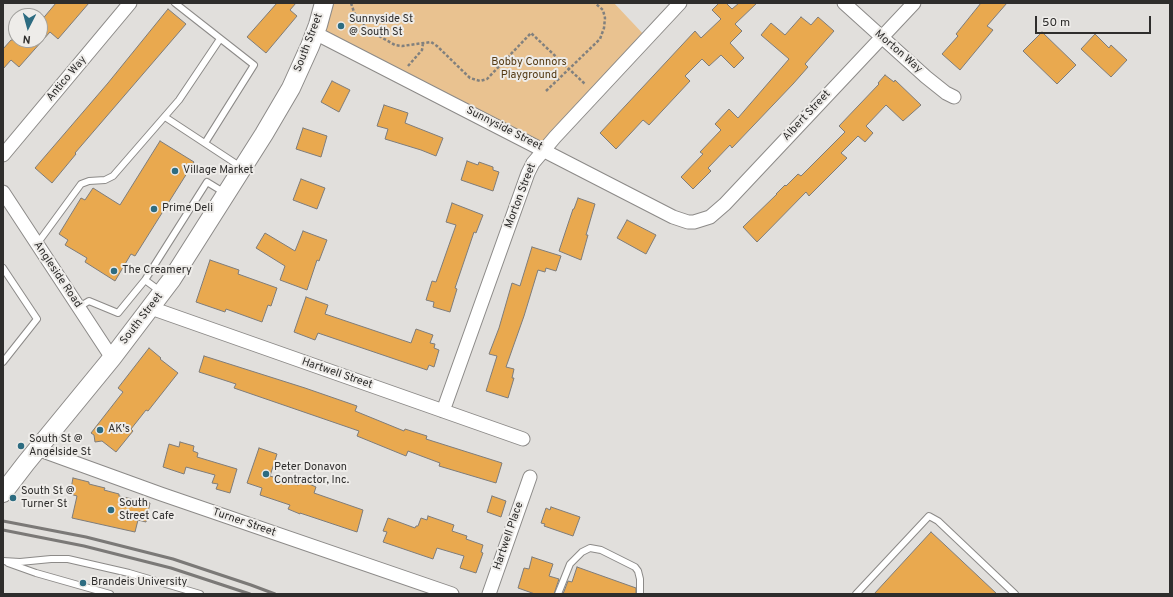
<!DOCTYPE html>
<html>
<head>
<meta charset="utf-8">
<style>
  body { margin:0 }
  #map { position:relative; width:1173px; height:597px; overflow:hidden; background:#e1dfdc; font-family:Overpass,sans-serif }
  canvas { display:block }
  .frame { position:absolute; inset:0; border:4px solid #2e2d2c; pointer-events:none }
  .north { position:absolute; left:8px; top:8px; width:40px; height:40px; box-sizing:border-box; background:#eeece9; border:1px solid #a1a09d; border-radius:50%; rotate:186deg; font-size:11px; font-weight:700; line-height:16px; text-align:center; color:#2e2d2c }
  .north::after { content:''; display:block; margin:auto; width:14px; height:18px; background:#2d6c81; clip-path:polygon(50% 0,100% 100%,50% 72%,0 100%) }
  .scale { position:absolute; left:1035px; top:16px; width:116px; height:18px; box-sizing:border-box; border:2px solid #2e2d2c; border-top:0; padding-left:5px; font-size:12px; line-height:14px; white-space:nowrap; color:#2e2d2c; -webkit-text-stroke:3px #eeece9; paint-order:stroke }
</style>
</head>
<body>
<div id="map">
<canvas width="1173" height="597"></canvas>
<div class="frame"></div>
<div class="north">N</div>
<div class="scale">50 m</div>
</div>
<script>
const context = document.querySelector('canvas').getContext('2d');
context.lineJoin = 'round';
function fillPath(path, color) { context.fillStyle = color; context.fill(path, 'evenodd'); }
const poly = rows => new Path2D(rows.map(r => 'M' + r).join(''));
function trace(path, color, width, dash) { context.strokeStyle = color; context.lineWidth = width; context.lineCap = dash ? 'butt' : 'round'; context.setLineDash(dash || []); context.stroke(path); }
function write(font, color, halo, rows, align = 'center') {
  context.font = font + ' Overpass,sans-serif'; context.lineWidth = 4; context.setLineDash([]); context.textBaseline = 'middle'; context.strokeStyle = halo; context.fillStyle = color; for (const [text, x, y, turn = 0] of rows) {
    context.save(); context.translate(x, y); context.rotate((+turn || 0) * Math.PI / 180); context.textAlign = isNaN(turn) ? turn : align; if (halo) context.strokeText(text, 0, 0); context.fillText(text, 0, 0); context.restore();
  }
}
fillPath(poly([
  [324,3,614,3,647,38,544,149,315,33]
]), '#e9c290');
const building = poly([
  [56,3,89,3,58,39,50,32,19,67,11,60,3,69,3,49,11,40,40,40,40,22,56,3],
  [277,3,296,3,290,10,297,16,266,53,247,37,277,3],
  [719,3,726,3,732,9,739,3,757,3,735,24,742,31,730,43,744,58,734,68,721,55,709,66,702,59,685,76,690,81,649,125,643,120,616,149,600,133,695,31,701,38,721,19,712,10,719,3],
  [981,3,1007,3,987,26,993,30,960,70,942,54,958,36,956,34,981,3],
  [168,9,186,24,75,153,76,154,52,183,35,168,108,83,168,9],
  [801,17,811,25,818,17,834,31,805,64,808,67,793,84,732,148,730,145,708,168,711,171,693,189,681,177,703,154,700,152,721,130,715,124,729,109,738,118,789,59,761,35,771,23,785,35,801,17],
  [1042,32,1076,65,1057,84,1023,51,1042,32],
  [1095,34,1109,48,1111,45,1127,60,1111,77,1081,49,1095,34],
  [885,75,894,82,895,80,921,105,903,121,886,105,866,126,873,133,865,142,858,136,841,153,847,158,809,196,806,192,757,242,743,227,777,194,776,194,785,185,786,186,798,174,801,176,845,132,839,126,879,84,878,83,885,75],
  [332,81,350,90,339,112,321,102,332,81],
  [384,105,408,113,405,123,443,138,436,156,421,150,385,139,388,129,377,126,384,105],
  [303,128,327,136,321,157,296,149,303,128],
  [160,141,194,162,135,256,131,254,115,281,85,262,87,258,65,245,68,240,59,234,81,198,85,200,93,188,120,205,160,141],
  [467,161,478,165,479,162,493,167,493,170,499,172,493,191,461,180,467,161],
  [301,179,325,188,317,209,293,200,301,179],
  [578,198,595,204,586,235,588,235,581,260,559,251,573,209,574,209,578,198],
  [452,203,483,215,476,233,474,232,455,288,457,289,450,312,433,307,434,302,426,300,432,281,436,282,456,225,446,222,452,203],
  [627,220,656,235,646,254,617,238,627,220],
  [303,231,327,240,319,261,317,260,307,290,280,280,285,266,256,248,265,233,295,251,303,231],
  [532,247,561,256,556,271,546,268,545,272,538,270,524,316,506,367,514,369,512,378,514,378,508,398,486,391,497,356,489,354,499,328,512,283,520,286,532,247],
  [210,260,239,270,238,274,277,288,271,306,268,305,262,322,226,309,225,312,196,302,210,260],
  [306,297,328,305,325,314,411,343,416,329,433,335,430,343,435,344,434,348,439,350,434,367,429,365,427,370,318,333,315,340,294,332,306,297],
  [149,348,161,358,160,359,178,373,148,411,146,410,131,429,133,431,116,452,102,441,95,442,94,435,91,433,123,392,118,388,149,348],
  [204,356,305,388,357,406,355,411,404,431,405,429,427,436,426,439,502,463,496,483,439,466,440,463,408,451,406,456,357,436,359,431,234,388,236,384,199,372,204,356],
  [180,442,194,446,193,451,198,453,197,457,237,469,230,493,216,489,218,484,212,483,215,475,186,467,184,474,163,467,169,444,179,447,180,442],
  [259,448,277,454,270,476,298,485,300,480,316,487,314,493,363,510,357,532,300,513,300,514,288,509,290,505,260,495,262,488,247,483,259,448],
  [73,478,89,482,89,484,105,488,104,490,119,494,119,496,150,503,146,522,138,520,135,532,72,518,77,496,70,494,73,478],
  [492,496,506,501,501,517,487,512,492,496],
  [551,507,580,517,573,536,544,526,545,524,541,523,546,508,550,510,551,507],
  [428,516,454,525,452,531,467,536,466,539,483,545,481,552,483,553,476,573,460,568,464,556,437,548,433,559,383,542,387,532,383,531,388,518,415,528,416,526,418,526,421,518,427,520,428,516],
  [931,532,946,546,997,594,874,594,931,532],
  [532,557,553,564,549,576,559,579,554,594,535,594,518,588,524,568,529,569,532,557],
  [577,567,636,588,636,594,563,594,568,581,572,582,577,567]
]);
fillPath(building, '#e9a94f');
trace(building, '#7e7c7a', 1);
const lane = poly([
  [175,3,254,65,205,143],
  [165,117,241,167],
  [37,244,81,184,89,181,105,180,113,176,179,100,220,39],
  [3,268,37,319,3,362],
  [145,280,160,291],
  [79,307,89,301,118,313,145,280,207,182,225,193],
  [3,561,20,562,51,559,68,559,129,573,200,594],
  [8,563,36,573,110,594],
  [558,594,570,564,582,552,590,548,601,550,635,567,638,571,640,579,640,594],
  [856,594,929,516,938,521,1015,594]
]);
const street = poly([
  [844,3,926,77,946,93,954,97],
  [315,33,673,217,688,222,694,222,710,217,725,204,914,3],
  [3,155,130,3],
  [3,192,112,358],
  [151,308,523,439],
  [443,411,528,173,533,163,555,137,680,3],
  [37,449,161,494,452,594],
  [489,594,530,477]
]);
const secondary = poly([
  [3,493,26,463,112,358,172,279,264,134,291,88,310,46,318,25,324,3]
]);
trace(lane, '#8c8a88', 8);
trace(street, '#8c8a88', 15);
trace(secondary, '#8c8a88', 20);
trace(poly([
  [351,3,354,12,358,20,370,31,395,45,402,46,431,42,437,46,470,78,480,81,487,79,531,33,569,69,600,39,604,28,605,18,603,10,595,3],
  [408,66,422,50,423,43],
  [546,91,569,69,585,84]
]), '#81807e', 2.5, [3, 2]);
trace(lane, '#fff', 6);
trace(street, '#fff', 13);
trace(secondary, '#fff', 18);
trace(poly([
  [3,521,86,537,173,559,251,585,275,594],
  [3,530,84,546,171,568,250,594]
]), '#7b7977', 3);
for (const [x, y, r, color] of [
  [341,26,4,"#2d6c81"],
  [175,171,4,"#2d6c81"],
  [154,209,4,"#2d6c81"],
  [114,271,4,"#2d6c81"],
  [100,430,4,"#2d6c81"],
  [21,446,4,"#2d6c81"],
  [266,474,4,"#2d6c81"],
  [13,498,4,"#2d6c81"],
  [111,510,4,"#2d6c81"],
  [83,583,4,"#2d6c81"]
]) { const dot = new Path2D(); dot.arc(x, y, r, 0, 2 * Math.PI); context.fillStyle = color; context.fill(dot); trace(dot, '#eeece9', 1.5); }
write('11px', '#2e2d2c', '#eeece9', [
  ["Sunnyside St",349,20],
  ["@ South St",349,33],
  ["Village Market",183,171],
  ["Prime Deli",162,209],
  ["The Creamery",122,271],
  ["AK's",108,430],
  ["South St @",29,440],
  ["Angelside St",29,453],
  ["Peter Donavon",274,468],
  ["Contractor, Inc.",274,481],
  ["South St @",21,492],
  ["Turner St",21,505],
  ["South",119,504],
  ["Street Cafe",119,517],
  ["Brandeis University",91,583]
], 'left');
write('11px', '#2e2d2c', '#eeece9', [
  ["South Street",309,43,-69],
  ["Morton Way",898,52,41],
  ["Antico Way",67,79,-50],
  ["Albert Street",807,116,-47],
  ["Sunnyside Street",504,129,27],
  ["Morton Street",521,196,-69],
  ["Angleside Road",57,275,56],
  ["South Street",142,319,-52],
  ["Hartwell Street",337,374,19],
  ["Turner Street",244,523,19],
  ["Hartwell Place",509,536,-71]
]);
write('11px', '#533913', '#eeece9', [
  ["Bobby Connors",529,63],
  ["Playground",529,76]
]);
</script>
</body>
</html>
